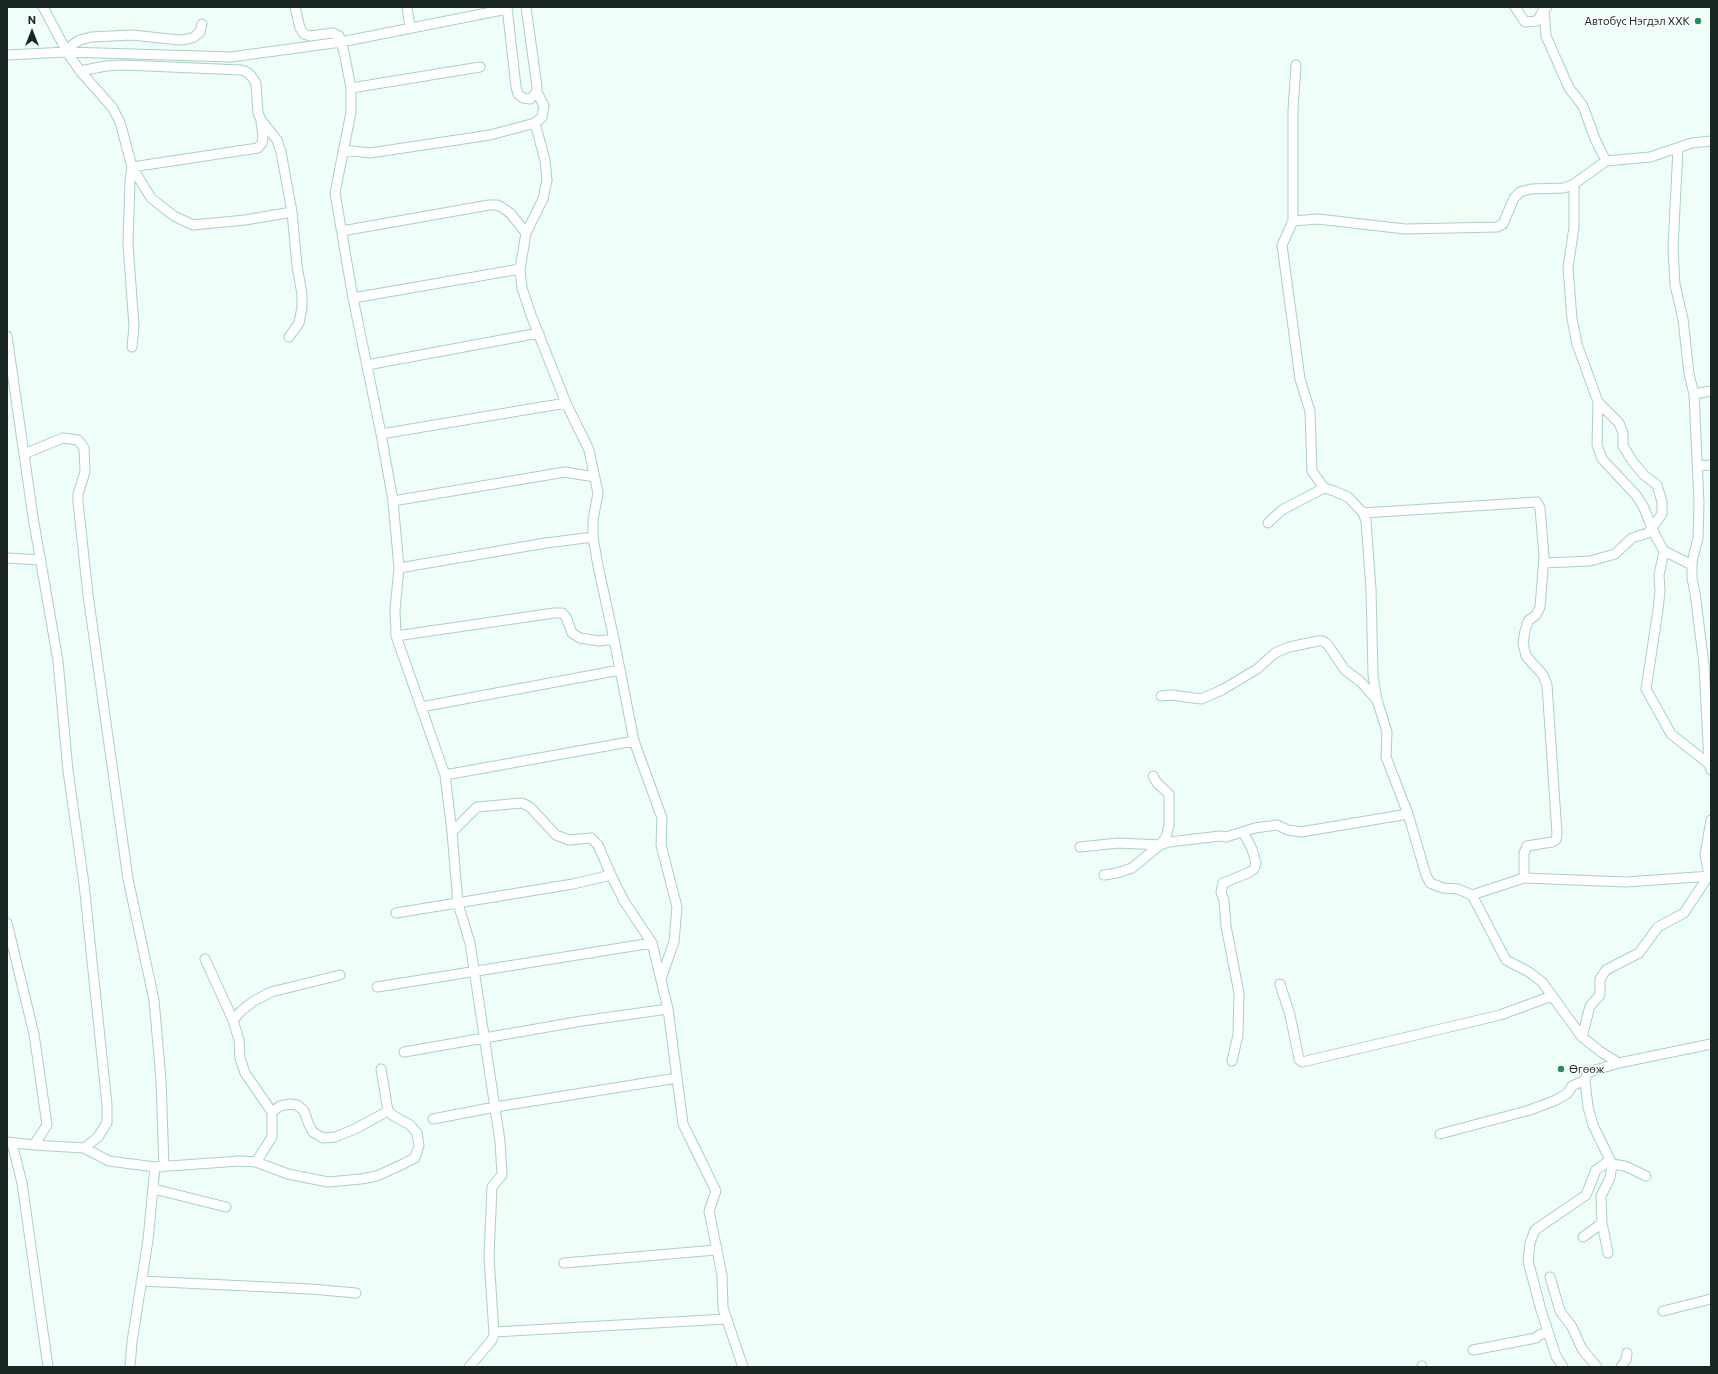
<!DOCTYPE html>
<html>
<head>
<meta charset="utf-8">
<style>
  body { margin:0 }
  #map { position:relative; width:1718px; height:1374px; overflow:hidden; background:#effef6; font-family:Commissioner,sans-serif }
  canvas { display:block }
  .frame { position:absolute; inset:0; border:8px solid #192720; pointer-events:none }
  .north { position:absolute; left:12px; top:12px; width:40px; height:40px; -webkit-text-stroke:3px #fff; paint-order:stroke; rotate:0deg; font-size:11px; font-weight:700; line-height:16px; text-align:center; color:#192720 }
  .north::after { content:''; display:block; margin:auto; width:14px; height:18px; background:#192720; clip-path:polygon(50% 0,100% 100%,50% 72%,0 100%) }
</style>
</head>
<body>
<div id="map">
<canvas width="1718" height="1374"></canvas>
<div class="frame"></div>
<div class="north">N</div>
</div>
<script>
const context = document.querySelector('canvas').getContext('2d');
context.lineJoin = 'round';
const poly = rows => new Path2D(rows.map(r => 'M' + r).join(''));
function trace(path, color, width, dash) { context.strokeStyle = color; context.lineWidth = width; context.lineCap = dash ? 'butt' : 'round'; context.setLineDash(dash || []); context.stroke(path); }
function write(font, color, halo, rows, align = 'center') {
  context.font = font + ' Commissioner,sans-serif'; context.lineWidth = 3; context.setLineDash([]); context.textBaseline = 'middle'; context.strokeStyle = halo; context.fillStyle = color; for (const [text, x, y, turn = 0] of rows) {
    context.save(); context.translate(x, y); context.rotate((+turn || 0) * Math.PI / 180); context.textAlign = isNaN(turn) ? turn : align; if (halo) context.strokeText(text, 0, 0); context.fillText(text, 0, 0); context.restore();
  }
}
const minor = poly([
  [43,7,67,52],
  [295,7,300,28,304,34,310,36,333,33,339,36,344,52,351,88,351,112,335,193,353,298,381,434,393,501,399,568,395,610,396,636,445,775,452,832,458,904,470,943,500,1141,502,1175,492,1187,489,1257,494,1334,492,1340,469,1367],
  [407,7,410,28],
  [507,7,516,87,518,94,523,98,530,99,537,92,537,87,526,7],
  [1515,7,1525,22,1537,21,1544,9],
  [1547,7,1544,9,1546,36,1569,88,1583,106,1595,139,1606,161],
  [67,52,231,57,341,42,507,9],
  [67,52,72,45,80,40,91,37,132,35,179,40,188,39,194,37,200,32,202,24],
  [7,55,67,52,80,71,112,107,120,122,132,167,130,181,128,244,134,327,132,347],
  [1296,65,1293,110,1293,221,1282,245,1300,379,1310,411,1312,471,1324,488,1334,491,1348,497,1363,513,1366,521,1371,589,1373,675,1377,700,1387,732,1386,757,1408,814,1426,875,1430,883,1443,888,1458,889,1472,895,1506,960,1529,972,1542,982,1582,1037,1601,1052,1619,1063,1592,1071,1587,1074,1585,1080,1588,1107,1593,1125,1612,1164,1610,1178,1601,1196,1602,1223,1608,1253],
  [80,71,106,66,124,65,241,70,247,72,251,76,256,83,258,113,261,120,277,140,281,152,292,212,297,266,302,294,302,307,299,323,289,337],
  [351,88,480,67],
  [261,121,263,136,262,143,258,148,132,167,151,198,174,216,193,225,245,220,292,212],
  [535,123,545,160,547,180,543,199,526,233,520,269,522,288,531,315,566,403,589,450,598,493,593,520,593,537,598,566,614,639,634,741,662,818,661,845,677,907,674,942,661,979],
  [1678,148,1673,248,1675,285,1683,319,1689,374,1694,394,1699,503,1698,538,1692,562,1692,578,1695,593,1704,665,1709,764,1711,770],
  [343,150,370,153,490,135,535,123,542,117,544,106,537,92],
  [1574,184,1574,227,1568,268,1572,319,1577,344,1598,402,1597,445,1602,459,1636,495,1643,506,1656,537,1664,551,1692,565],
  [1293,221,1318,219,1405,229,1497,227,1503,224,1514,198,1520,192,1531,189,1564,188,1574,184,1606,161,1650,157,1692,143,1711,141],
  [342,231,489,205,497,205,503,208,511,214,526,233],
  [353,298,520,269],
  [7,336,33,517,58,661,68,771,84,884,107,1105,107,1123,98,1137,84,1148],
  [367,365,539,333],
  [1694,394,1711,391],
  [381,434,566,403],
  [24,454,63,438,78,440,84,448,85,472,78,494,78,502,88,595,128,879,154,1000,161,1080,164,1167],
  [1698,466,1711,465],
  [393,501,565,472,594,477],
  [1363,513,1537,502,1540,508,1544,557,1540,607,1536,615,1528,621,1525,631,1523,643,1526,656,1543,675,1547,685,1557,834,1556,840,1552,842,1527,846,1524,853,1524,878],
  [1268,523,1282,510,1324,488],
  [1664,551,1659,575,1660,591,1658,610,1646,689,1671,734,1709,764],
  [7,558,41,560],
  [1544,563,1590,561,1615,554,1632,538,1648,533,1662,514,1662,502,1657,485,1644,475,1633,462,1623,446,1623,433,1619,423,1598,402],
  [399,568,546,543,593,537],
  [396,636,554,613,562,613,566,617,572,633,580,638,599,641,614,639],
  [1161,696,1172,695,1201,699,1222,690,1257,669,1275,653,1289,647,1318,641,1323,641,1328,645,1345,670,1360,681,1377,700],
  [421,707,620,670],
  [445,775,634,741],
  [452,832,477,807,522,803,530,807,556,835,569,840,591,838,598,845,611,875,624,901,652,943,668,1009,683,1124,716,1191,709,1211,722,1275,723,1308,743,1367],
  [1080,847,1118,843,1160,845,1166,837,1169,826,1169,794,1157,783,1153,776],
  [1104,875,1117,873,1132,868,1160,845,1169,842,1220,836,1226,837,1255,828,1277,825,1288,830,1301,832,1408,814],
  [1709,875,1705,855,1711,820],
  [1472,895,1524,878,1626,882,1711,876],
  [396,913,573,884,611,875],
  [7,923,34,1034,47,1125,34,1145],
  [205,959,233,1020,239,1040,240,1058,245,1073,272,1112,272,1137,256,1162],
  [1280,984,1290,1015,1299,1059,1302,1062,1500,1015,1552,996],
  [377,987,652,943],
  [233,1020,241,1011,254,1001,271,992,340,975],
  [1582,1037,1590,1006,1600,995,1600,979,1606,970,1639,953,1658,927,1684,913,1709,875],
  [404,1052,582,1021,668,1009],
  [1232,1061,1238,1035,1239,993,1226,926,1224,901,1221,892,1223,883,1248,873,1254,869,1256,863,1252,849,1243,832],
  [1619,1063,1711,1044],
  [272,1112,280,1106,290,1104,297,1105,304,1111,309,1125,313,1132,323,1138,335,1137,355,1129,388,1111],
  [433,1119,495,1107,677,1078],
  [1440,1134,1530,1110,1556,1100,1568,1093,1572,1086,1585,1080],
  [7,1142,34,1145,84,1148,109,1161,155,1167,240,1161,256,1162,288,1174,328,1182,361,1179,377,1176,401,1165,415,1158,419,1145,417,1133,410,1125,394,1116,388,1111,381,1069],
  [12,1143,22,1183,48,1367],
  [1612,1164,1625,1166,1646,1176],
  [154,1189,226,1207],
  [1583,1237,1602,1223],
  [564,1263,716,1250],
  [1550,1277,1560,1311,1572,1327,1582,1349,1597,1367],
  [141,1281,311,1289,356,1293],
  [1663,1311,1711,1299],
  [494,1332,726,1319],
  [1473,1350,1536,1338,1539,1335,1548,1332],
  [1422,1366,1422,1367],
  [130,1367,132,1342,148,1240,155,1167],
  [1563,1367,1556,1356,1541,1310,1528,1261,1530,1243,1535,1230,1586,1195,1596,1170,1610,1160],
  [1621,1367,1626,1360,1627,1353]
]);
trace(minor, '#abd1bd', 11);
trace(minor, '#fff', 9);
for (const [x, y, r, color] of [
  [1698,21,4,"#2a8a62"],
  [1561,1069,4,"#2a8a62"]
]) { const dot = new Path2D(); dot.arc(x, y, r, 0, 2 * Math.PI); context.fillStyle = color; context.fill(dot); trace(dot, '#fff', 1.5); }
write('11px', '#192720', '#fff', [
  ["Автобус Нэгдэл ХХК",1690,21],
  ["Өгөөж",1569,1069,"left"]
], 'right');
</script>
</body>
</html>
